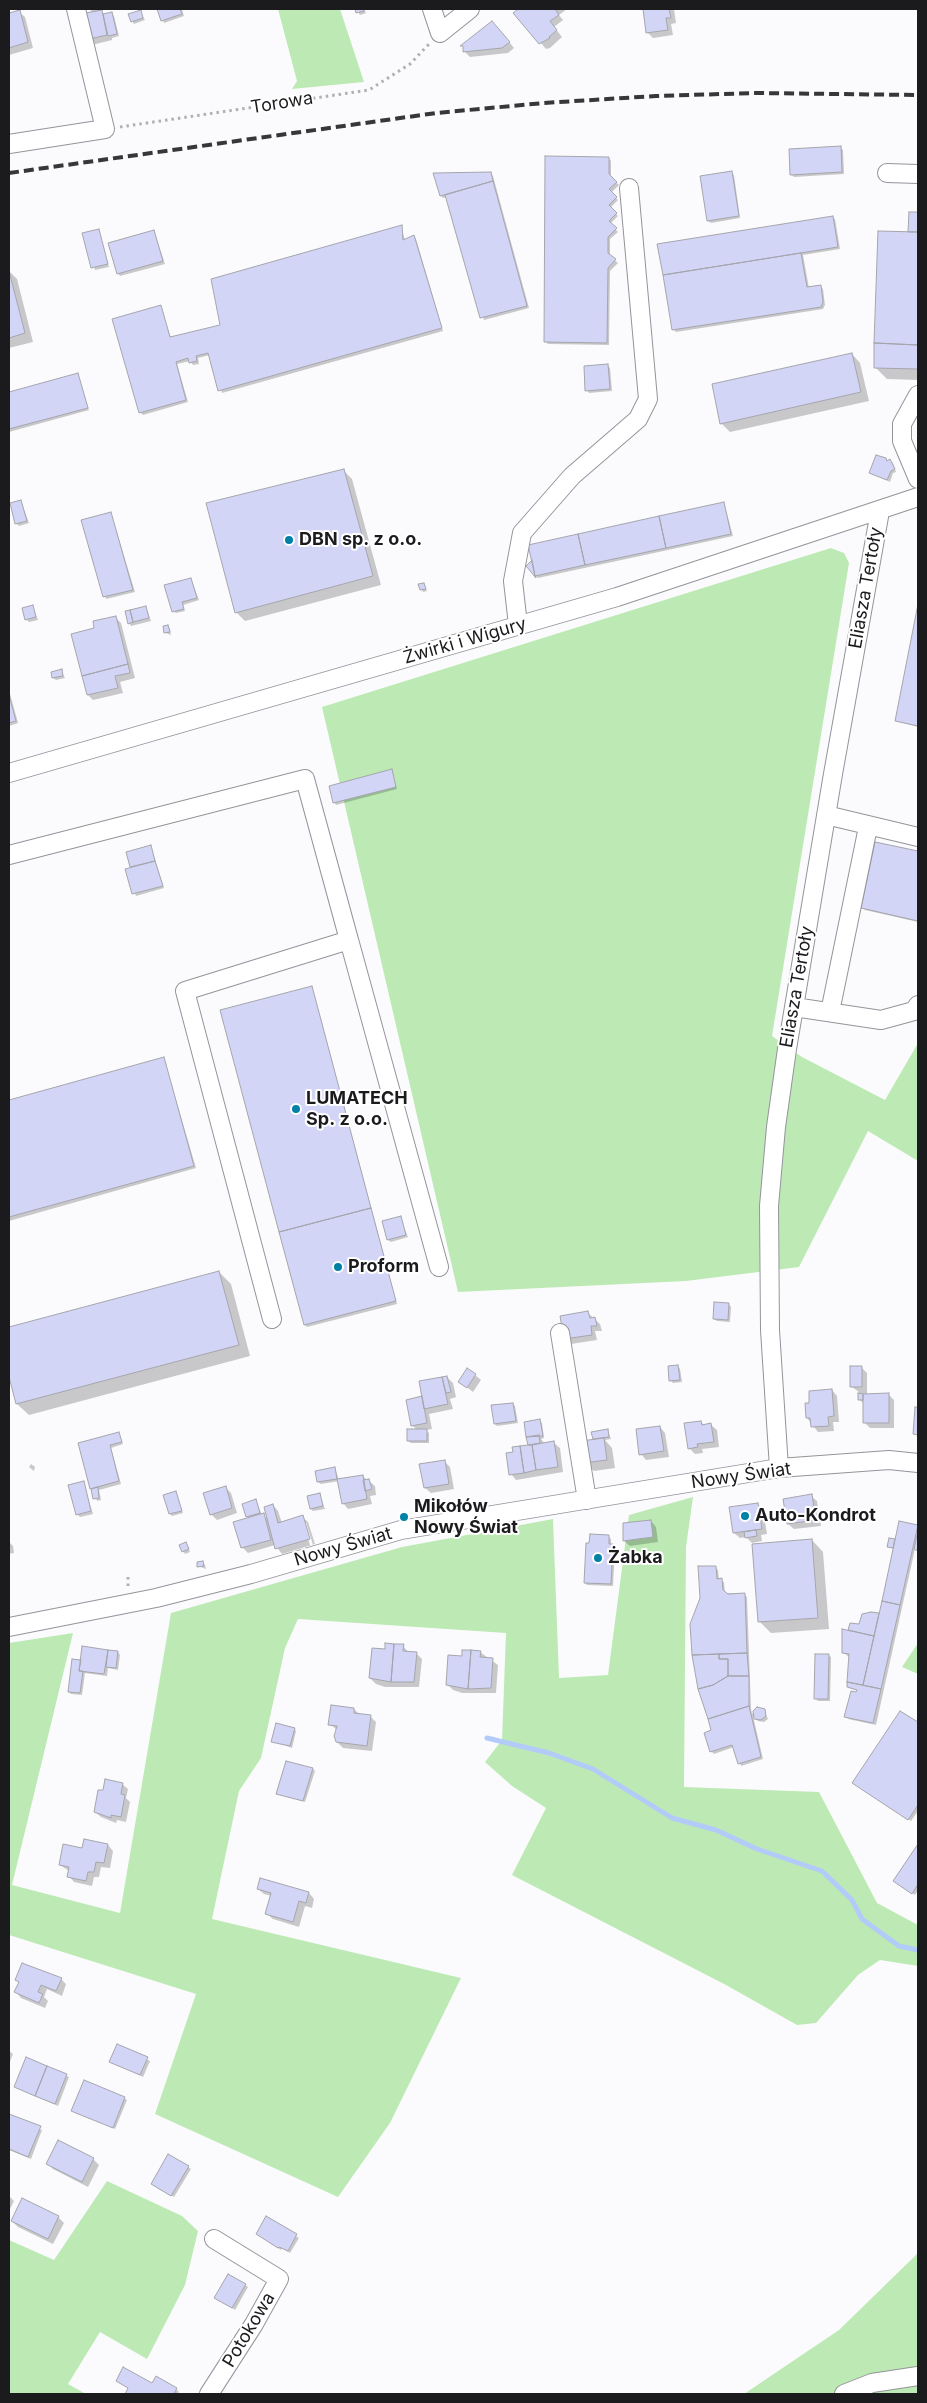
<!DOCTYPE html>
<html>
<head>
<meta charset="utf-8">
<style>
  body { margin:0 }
  #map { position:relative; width:927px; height:2403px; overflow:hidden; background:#fbfbfe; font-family:Inter,sans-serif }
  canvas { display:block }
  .frame { position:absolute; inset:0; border:10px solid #1b1b1e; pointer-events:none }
</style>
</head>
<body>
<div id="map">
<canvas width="927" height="2403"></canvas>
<div class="frame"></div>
</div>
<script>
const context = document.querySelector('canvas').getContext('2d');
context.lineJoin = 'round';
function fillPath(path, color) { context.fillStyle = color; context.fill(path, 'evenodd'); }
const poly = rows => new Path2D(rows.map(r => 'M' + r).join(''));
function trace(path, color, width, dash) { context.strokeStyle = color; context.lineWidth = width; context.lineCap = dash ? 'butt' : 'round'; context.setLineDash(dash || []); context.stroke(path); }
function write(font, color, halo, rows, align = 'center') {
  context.font = font + ' Inter,sans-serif'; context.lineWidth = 4; context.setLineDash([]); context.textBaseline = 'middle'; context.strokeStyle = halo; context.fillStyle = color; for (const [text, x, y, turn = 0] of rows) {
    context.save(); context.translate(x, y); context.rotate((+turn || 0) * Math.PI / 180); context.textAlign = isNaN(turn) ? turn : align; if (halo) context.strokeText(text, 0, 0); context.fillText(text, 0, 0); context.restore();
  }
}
fillPath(poly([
  [278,9,340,9,364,82,292,89,297,81],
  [831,548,844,553,849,563,772,1036,802,1057,885,1100,918,1043,918,1161,868,1131,799,1267,686,1281,458,1292,322,707],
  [693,1497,686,1547,684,1787,819,1792,877,1903,918,1925,918,1966,880,1960,858,1975,816,2023,797,2025,726,1985,512,1875,546,1808,512,1786,485,1762,502,1740,506,1633,298,1619,285,1648,261,1758,239,1791,212,1919,461,1978,390,2123,338,2197,155,2114,196,1994,9,1935,9,1643,73,1633,12,1885,120,1913,171,1613,402,1547,553,1519,559,1678,608,1675,629,1515],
  [918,1643,918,1674,902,1667],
  [107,2181,182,2216,198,2231,185,2285,147,2359,100,2332,68,2384,86,2394,9,2394,9,2240,54,2260],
  [918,2253,918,2394,744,2394,839,2330]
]), '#bdeab4');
fillPath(poly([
  [91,9,99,9,105,15,111,13,114,16,119,36,112,38,112,40,92,45],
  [158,9,187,9,182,10,184,16,164,23],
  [356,9,364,9,366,13,360,15],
  [520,9,567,9,559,15,563,20,554,27,562,37,550,48,546,49,515,13],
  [644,9,674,9,676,23,671,24,673,35,653,38,647,32],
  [140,11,145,20,134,24,132,21],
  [19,12,25,17,33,48,9,55,9,15],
  [498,28,514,48,508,53,470,57,464,51],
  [840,147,843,150,844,174,794,177,791,174],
  [609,158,611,161,611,178,619,185,611,193,618,200,610,208,618,216,610,224,618,232,610,239,610,256,618,263,610,271,609,345,548,344,546,342],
  [490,173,493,176,529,308,484,320,447,197,443,198,441,196],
  [731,173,734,175,740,218,711,223,708,221],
  [910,213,918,213,918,380,887,379,875,367,910,233],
  [832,217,835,219,840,249,803,255,809,288,820,286,823,289,825,305,823,309,676,332,673,329,659,245],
  [401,227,405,240,414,236,416,239,443,331,222,393,210,355,198,358,199,364,193,365,190,361,177,364,188,402,143,415,140,412,160,306,171,338,221,326],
  [98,231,109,267,95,270,84,234],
  [154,231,165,264,120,276,118,273],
  [9,271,17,279,33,342,9,348],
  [852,354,860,363,869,401,730,432,721,423],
  [607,365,610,368,612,391,589,393,587,390],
  [78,374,89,410,9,432,9,394],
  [885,459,893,463,896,472,893,473,890,482,870,473],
  [344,471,352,479,381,585,245,621,236,612],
  [21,501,29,523,19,526,16,523],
  [724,503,733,536,538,578,535,576],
  [111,513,135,592,106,599,83,521],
  [191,579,199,600,183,605,185,611,176,613,173,611],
  [424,584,427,591,423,592,421,589],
  [33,607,38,620,29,622,26,619],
  [146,607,151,621,131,626,129,623],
  [918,610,918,727,896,721],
  [115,617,121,623,135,678,120,682,123,693,93,700,88,695],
  [168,626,170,629,171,635,166,633],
  [61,671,65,678,56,680,53,678],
  [9,690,18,723,9,726],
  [391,770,397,789,336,805,334,802],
  [876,844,918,853,918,922,865,910,863,908],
  [151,847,164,888,136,896,126,870,132,868,127,853],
  [312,987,397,1304,307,1327,305,1325],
  [164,1059,196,1168,9,1221,9,1100],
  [400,1218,408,1237,391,1242,388,1240],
  [219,1272,231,1284,250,1356,29,1415,17,1404,9,1373,9,1329],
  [729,1304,731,1307,730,1322,717,1321,714,1319],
  [588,1313,600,1324,602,1331,595,1331,597,1340,571,1344,565,1339],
  [678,1366,680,1369,682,1382,673,1383,671,1381],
  [861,1367,867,1373,867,1395,889,1395,894,1400,894,1428,870,1428,864,1422,864,1404,859,1399,859,1392,852,1387],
  [475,1375,481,1380,473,1392,460,1382],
  [447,1377,453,1383,456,1397,450,1399,453,1409,429,1414,432,1429,426,1430,429,1433,429,1443,411,1443,408,1441,417,1430,413,1426,407,1401,423,1397,420,1382],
  [832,1390,837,1396,839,1422,833,1422,834,1431,818,1432,807,1418,811,1404],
  [513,1404,515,1406,518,1423,497,1426,495,1424],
  [540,1421,542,1423,544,1438,541,1439,545,1444,554,1443,560,1448,563,1472,516,1480,511,1474,514,1453,529,1446,526,1423],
  [701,1422,705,1426,711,1425,717,1430,719,1447,702,1449,703,1453,695,1454,689,1448],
  [660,1427,665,1433,669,1457,646,1460,641,1454],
  [608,1431,611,1439,605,1440,612,1448,615,1468,594,1471,585,1463,594,1440,593,1433],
  [119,1434,123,1444,111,1448,121,1484,99,1490,101,1500,97,1501,80,1444],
  [444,1461,450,1467,454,1489,431,1493,425,1488],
  [31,1464,35,1467,34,1471,29,1467],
  [335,1468,339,1480,362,1476,369,1481,375,1486,376,1495,370,1496,372,1504,348,1509,343,1503,339,1481,321,1484,318,1482,317,1472],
  [83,1482,93,1514,80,1517,77,1514],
  [225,1487,231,1493,237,1513,217,1520,211,1514],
  [175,1492,183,1513,172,1516,170,1514],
  [319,1494,325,1509,313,1511,311,1509],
  [811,1496,817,1501,821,1526,794,1529,788,1524],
  [256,1501,262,1515,268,1519,273,1505,278,1511,282,1523,302,1517,308,1522,315,1544,282,1554,275,1545,248,1553,242,1547,249,1519,247,1516],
  [303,1522,306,1522,313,1545,310,1545],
  [758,1504,763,1510,767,1534,761,1535,762,1541,752,1543,746,1537,740,1538,734,1533],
  [651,1521,656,1527,658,1542,630,1546,624,1541],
  [917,1526,918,1552,915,1549,876,1725,848,1719,846,1716,858,1691,848,1687,850,1658,843,1652,851,1624,860,1625,863,1615,880,1614,894,1550,889,1546,890,1539,896,1540],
  [608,1536,611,1539,611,1545,615,1548,613,1586,587,1585,585,1583],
  [812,1540,823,1552,829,1629,771,1633,759,1621],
  [9,1542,13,1546,14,1553,9,1554],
  [180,1546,188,1546,190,1552,185,1554],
  [203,1563,205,1565,206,1569,198,1566],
  [715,1567,718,1570,719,1580,724,1582,725,1593,744,1594,747,1597,751,1709,752,1714,758,1709,764,1710,768,1719,764,1722,758,1721,753,1716,763,1759,741,1766,734,1747,714,1754,711,1751],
  [403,1646,409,1653,416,1653,422,1659,419,1687,385,1687,376,1684,370,1678,386,1651],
  [83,1648,118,1652,120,1655,118,1670,108,1668,107,1676,85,1673,82,1695,71,1694,69,1692,82,1662],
  [480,1652,498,1665,496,1693,462,1693,453,1690,447,1684,463,1657],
  [828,1655,831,1657,830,1701,818,1701,815,1698],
  [354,1709,360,1715,370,1716,376,1722,372,1751,343,1748,337,1742,337,1730,330,1724],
  [918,1724,918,1811,911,1821,856,1785],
  [294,1729,296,1731,292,1748,273,1741],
  [313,1769,315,1771,305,1802,277,1793],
  [122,1784,128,1789,126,1798,130,1802,126,1822,117,1820,116,1823,101,1817,95,1812,104,1792],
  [108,1845,113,1851,110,1868,101,1867,99,1877,94,1877,92,1886,74,1882,69,1876,69,1871,60,1865,83,1849],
  [918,1846,918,1890,915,1895,895,1881],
  [261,1880,309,1893,314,1899,312,1908,305,1906,299,1927,273,1919,267,1914,272,1896,264,1894,258,1889],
  [61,1979,66,1984,62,1996,47,1989,44,1997,48,2001,45,2008,21,1998,16,1992,20,1983,16,1980],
  [118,2045,150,2061,143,2077,111,2061],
  [9,2051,13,2054,9,2064],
  [27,2059,69,2077,58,2106,15,2087],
  [124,2098,127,2100,115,2129,73,2110],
  [9,2115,42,2130,31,2159,9,2150],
  [93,2159,99,2165,88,2187,53,2169,47,2163],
  [188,2167,191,2169,174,2197,155,2186],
  [9,2196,14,2201,9,2211],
  [58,2217,64,2223,53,2244,18,2227,12,2221],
  [267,2218,299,2238,290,2253,282,2248,281,2250,260,2236],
  [245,2285,248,2287,235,2310,216,2298],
  [152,2385,176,2389,179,2392,177,2394,126,2394,130,2389]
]), '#0003');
trace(poly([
  [487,1738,549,1753,593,1769,672,1818,716,1830,757,1849,822,1871,852,1900,862,1919,899,1946,918,1950]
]), '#b3cbf9', 5);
const building = poly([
  [157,9,180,9,182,14,161,21,157,9],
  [355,9,363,9,364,11,356,13,355,9],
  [518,9,555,9,559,15,550,21,557,30,549,37,550,38,539,44,513,13,518,9],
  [643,9,669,9,671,18,666,18,668,30,646,33,643,9],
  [20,10,28,42,9,48,9,13,20,10],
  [102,10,107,35,85,40,80,14,102,10],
  [141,10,143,18,131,22,128,14,141,10],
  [112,12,117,34,108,36,103,14,112,12],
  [492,21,510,42,502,48,463,52,463,46,460,46,492,21],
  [841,146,842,172,790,175,789,149,841,146],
  [545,156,609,157,609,174,617,182,609,189,617,197,609,205,617,213,609,221,617,228,608,237,608,253,616,259,608,268,607,343,544,342,545,156],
  [732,171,739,216,707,221,700,176,732,171],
  [491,172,493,181,440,196,433,173,491,172],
  [493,181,527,306,480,318,445,195,493,181],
  [909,212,918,212,918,232,908,232,909,212],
  [833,216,838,247,663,275,657,244,833,216],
  [402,225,403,240,414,235,442,328,218,391,208,353,196,356,197,361,189,363,188,358,176,362,186,400,139,413,112,319,161,305,170,337,220,325,211,279,402,225],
  [99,229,108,264,91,268,82,233,99,229],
  [154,230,163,261,117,274,108,243,154,230],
  [878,231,918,232,918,345,874,343,878,231],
  [801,253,807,287,821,285,823,302,821,307,672,330,663,275,801,253],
  [9,271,25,333,9,338,9,271],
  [874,343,918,345,918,369,874,368,874,343],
  [852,353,861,392,720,424,712,384,852,353],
  [608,364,610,389,585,391,584,366,608,364],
  [78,373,88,408,9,429,9,392,78,373],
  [876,455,886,458,887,461,890,459,895,469,891,471,887,480,869,473,876,455],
  [344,469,373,576,235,613,206,503,344,469],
  [21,500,27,521,15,524,10,503,21,500],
  [724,502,731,534,666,548,659,516,724,502],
  [111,512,133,590,103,597,81,520,111,512],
  [659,516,666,548,585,565,578,534,659,516],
  [578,534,585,565,535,576,528,545,578,534],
  [532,560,535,576,536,578,526,566,532,560],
  [191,578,197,598,182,602,184,609,172,612,164,585,191,578],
  [424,583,426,589,420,590,418,584,424,583],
  [918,604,918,726,895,721,918,604],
  [33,605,36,617,25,620,22,608,33,605],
  [146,606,149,618,133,622,130,610,146,606],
  [130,610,133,622,128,624,125,611,130,610],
  [116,616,128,664,82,676,71,634,94,628,93,621,116,616],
  [168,625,170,632,164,633,163,626,168,625],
  [128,664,130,673,115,676,118,688,87,695,82,676,128,664],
  [62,669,63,676,52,678,51,672,62,669],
  [9,695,16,721,9,723,9,695],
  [392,769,396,787,333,803,329,786,392,769],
  [875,842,918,851,918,921,861,908,875,842],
  [151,845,155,861,130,867,126,852,151,845],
  [155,861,163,886,132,894,125,869,155,861],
  [312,986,371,1208,279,1232,220,1010,312,986],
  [164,1057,194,1166,9,1217,9,1100,164,1057],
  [371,1208,396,1301,304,1325,279,1232,371,1208],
  [401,1216,406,1235,387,1240,382,1221,401,1216],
  [219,1271,239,1345,16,1404,9,1377,9,1327,219,1271],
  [714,1302,729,1303,728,1320,713,1319,714,1302],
  [588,1311,590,1318,595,1317,597,1326,591,1326,592,1335,564,1339,560,1316,588,1311],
  [678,1365,680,1380,669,1381,668,1366,678,1365],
  [850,1366,862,1366,862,1387,850,1387,850,1366],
  [467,1368,476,1374,467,1388,458,1382,467,1368],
  [447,1376,451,1392,446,1393,442,1377,447,1376],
  [442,1377,448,1404,424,1409,419,1381,442,1377],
  [832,1389,834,1416,828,1417,829,1426,811,1427,810,1418,806,1418,805,1403,809,1403,809,1391,832,1389],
  [858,1393,863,1394,863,1400,858,1400,858,1393],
  [889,1393,889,1423,863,1423,863,1394,889,1393],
  [422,1396,427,1423,411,1426,406,1400,422,1396],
  [513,1403,516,1421,494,1424,491,1405,513,1403],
  [915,1407,918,1407,918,1435,913,1434,915,1407],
  [540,1419,543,1436,526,1437,524,1422,540,1419],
  [701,1421,702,1425,711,1423,714,1442,697,1444,698,1447,688,1449,684,1423,701,1421],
  [660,1426,664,1451,639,1455,636,1429,660,1426],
  [407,1429,427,1429,427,1441,407,1441,407,1429],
  [608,1429,609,1437,593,1439,591,1432,608,1429],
  [119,1432,122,1442,110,1445,119,1481,90,1489,78,1443,119,1432],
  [539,1435,540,1443,528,1445,526,1437,539,1435],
  [604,1438,607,1460,584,1463,581,1441,604,1438],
  [554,1441,558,1467,536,1470,532,1445,554,1441],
  [528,1445,532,1445,536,1470,524,1473,520,1446,528,1445],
  [520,1446,524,1473,509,1475,506,1453,513,1452,512,1447,520,1446],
  [445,1460,449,1484,424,1488,419,1464,445,1460],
  [335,1467,337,1479,317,1482,315,1471,335,1467],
  [363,1475,367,1499,342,1504,337,1479,363,1475],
  [369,1479,372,1489,365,1491,363,1480,369,1479],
  [84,1481,91,1511,76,1515,68,1485,84,1481],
  [226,1486,232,1508,210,1515,203,1493,226,1486],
  [98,1487,99,1498,93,1499,91,1489,98,1487],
  [176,1491,182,1511,169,1514,163,1495,176,1491],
  [320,1493,323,1506,310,1509,307,1496,320,1493],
  [812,1494,816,1520,787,1524,783,1499,812,1494],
  [256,1499,260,1513,246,1517,242,1504,256,1499],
  [758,1503,762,1529,733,1533,729,1507,758,1503],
  [273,1504,278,1523,303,1515,310,1539,275,1549,264,1507,273,1504],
  [264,1513,271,1540,241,1548,233,1522,264,1513],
  [651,1520,653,1537,623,1541,623,1523,651,1520],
  [899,1521,918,1525,900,1605,882,1601,899,1521],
  [756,1530,757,1536,745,1538,744,1532,756,1530],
  [918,1531,918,1551,914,1549,918,1531],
  [590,1534,609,1535,609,1544,613,1544,611,1584,584,1583,586,1543,589,1543,590,1534],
  [889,1538,895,1539,893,1548,887,1547,889,1538],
  [812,1539,818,1618,758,1622,752,1544,812,1539],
  [186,1542,189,1549,182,1552,179,1545,186,1542],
  [203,1561,204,1566,197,1567,197,1562,203,1561],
  [698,1566,716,1566,717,1579,722,1578,723,1590,728,1594,745,1593,747,1653,692,1655,690,1624,700,1598,698,1566],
  [882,1601,900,1605,881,1689,863,1685,882,1601],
  [871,1612,879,1613,874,1636,848,1630,850,1623,859,1624,862,1614,871,1612],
  [842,1629,874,1636,863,1685,847,1682,849,1654,842,1653,842,1629],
  [385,1643,394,1644,391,1682,369,1678,372,1648,385,1649,385,1643],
  [394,1644,404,1644,403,1651,417,1652,414,1682,391,1682,394,1644],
  [82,1646,108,1650,104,1674,79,1671,82,1646],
  [108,1650,118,1651,116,1668,106,1667,108,1650],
  [462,1650,471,1650,468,1689,446,1685,448,1655,462,1656,462,1650],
  [471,1650,481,1651,480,1657,493,1658,491,1688,468,1689,471,1650],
  [747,1653,749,1676,728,1676,728,1659,719,1659,719,1654,747,1653],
  [719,1654,719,1659,728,1659,728,1676,713,1685,698,1689,692,1655,719,1654],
  [815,1654,829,1654,828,1699,814,1699,815,1654],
  [72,1659,81,1660,79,1671,83,1671,80,1693,68,1692,72,1659],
  [728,1676,749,1676,749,1706,708,1719,698,1689,713,1685,728,1676],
  [847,1682,881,1689,873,1723,844,1717,851,1691,856,1692,857,1690,847,1687,847,1682],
  [331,1705,354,1708,354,1713,371,1715,367,1746,336,1742,334,1736,337,1726,328,1725,331,1705],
  [749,1706,761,1757,738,1764,732,1745,710,1752,704,1733,711,1730,708,1719,749,1706],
  [757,1707,765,1709,766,1716,761,1720,754,1719,753,1711,757,1707],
  [900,1711,918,1722,918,1805,908,1820,852,1783,900,1711],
  [276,1723,295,1728,290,1746,271,1742,276,1723],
  [286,1761,313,1768,303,1801,276,1794,286,1761],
  [105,1779,123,1783,121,1794,125,1795,121,1817,111,1815,111,1818,94,1812,98,1790,103,1790,105,1779],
  [84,1839,108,1844,104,1863,96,1862,94,1872,88,1872,86,1881,67,1877,69,1867,59,1865,63,1844,82,1848,84,1839],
  [918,1844,918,1884,912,1894,893,1881,918,1844],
  [260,1878,309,1892,306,1903,299,1901,293,1922,265,1914,271,1893,257,1889,260,1878],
  [22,1963,62,1978,56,1991,41,1985,38,1992,43,1994,39,2003,14,1992,19,1982,15,1980,22,1963],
  [117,2044,148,2057,140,2075,109,2062,117,2044],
  [26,2057,47,2066,35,2096,14,2087,26,2057],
  [47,2066,67,2074,55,2104,35,2096,47,2066],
  [84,2080,125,2097,113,2128,71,2111,84,2080],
  [9,2114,41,2126,28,2157,9,2149,9,2114],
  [58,2140,94,2158,82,2182,46,2164,58,2140],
  [168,2154,189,2166,171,2196,151,2184,168,2154],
  [22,2198,59,2216,48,2239,11,2221,22,2198],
  [266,2216,297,2234,288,2251,279,2247,278,2248,256,2234,266,2216],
  [228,2274,246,2284,232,2308,214,2298,228,2274],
  [123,2367,152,2383,156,2376,177,2388,174,2394,125,2394,128,2388,116,2381,123,2367]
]);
fillPath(building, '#d3d5f7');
trace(building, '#a5a5ac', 1);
const minor = poly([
  [432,9,440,33,470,9],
  [9,144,105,129,76,9],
  [887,173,918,174],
  [918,395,902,424,902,441,918,479],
  [518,625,513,581,522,533,572,476,638,419,648,399,629,188],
  [9,773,617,597,918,497],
  [826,815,918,837],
  [9,855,305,779,349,940,185,991,272,1319],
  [349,940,439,1267],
  [794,1007,881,1020,914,1011,918,1005],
  [830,1012,868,827],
  [560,1333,587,1500],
  [779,1468,770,1330,769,1206,776,1127,787,1049,833,774,880,511],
  [9,1627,156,1598,251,1574,401,1530,779,1468,889,1460,918,1463],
  [209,2394,254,2324,279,2279,214,2239],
  [844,2394,872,2383,918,2376]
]);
trace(minor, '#94959b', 20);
trace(poly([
  [120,127,369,90,410,64,430,43],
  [128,1577,128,1586]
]), '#b0b0b3', 3, [2.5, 4]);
trace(minor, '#fff', 18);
trace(poly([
  [9,173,436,113,544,103,656,96,755,93,918,95]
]), '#37373a', 4, [10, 5]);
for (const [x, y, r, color] of [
  [289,540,5,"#0281a6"],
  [296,1109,5,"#0281a6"],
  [338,1267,5,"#0281a6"],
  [745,1516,5,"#0281a6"],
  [404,1517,5,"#0281a6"],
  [598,1558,5,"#0281a6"]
]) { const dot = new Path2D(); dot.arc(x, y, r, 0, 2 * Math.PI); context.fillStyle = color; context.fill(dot); trace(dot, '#fff', 2); }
write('18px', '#1b1b1e', '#fff', [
  ["Torowa",282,103,-9],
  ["Eliasza Tertoły",866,588,-80],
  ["Żwirki i Wigury",465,641,-16],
  ["Eliasza Tertoły",797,987,-80],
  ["Nowy Świat",741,1476,-8],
  ["Nowy Świat",343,1547,-16],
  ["Potokowa",249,2330,-59]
]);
write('bold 18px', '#1b1b1e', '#fff', [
  ["DBN sp. z o.o.",299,540],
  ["LUMATECH",306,1099],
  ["Sp. z o.o.",306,1120],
  ["Proform",348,1267],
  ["Mikołów",414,1507],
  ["Nowy Świat",414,1528],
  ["Auto-Kondrot",755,1516],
  ["Żabka",608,1558]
], 'left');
</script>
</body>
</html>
